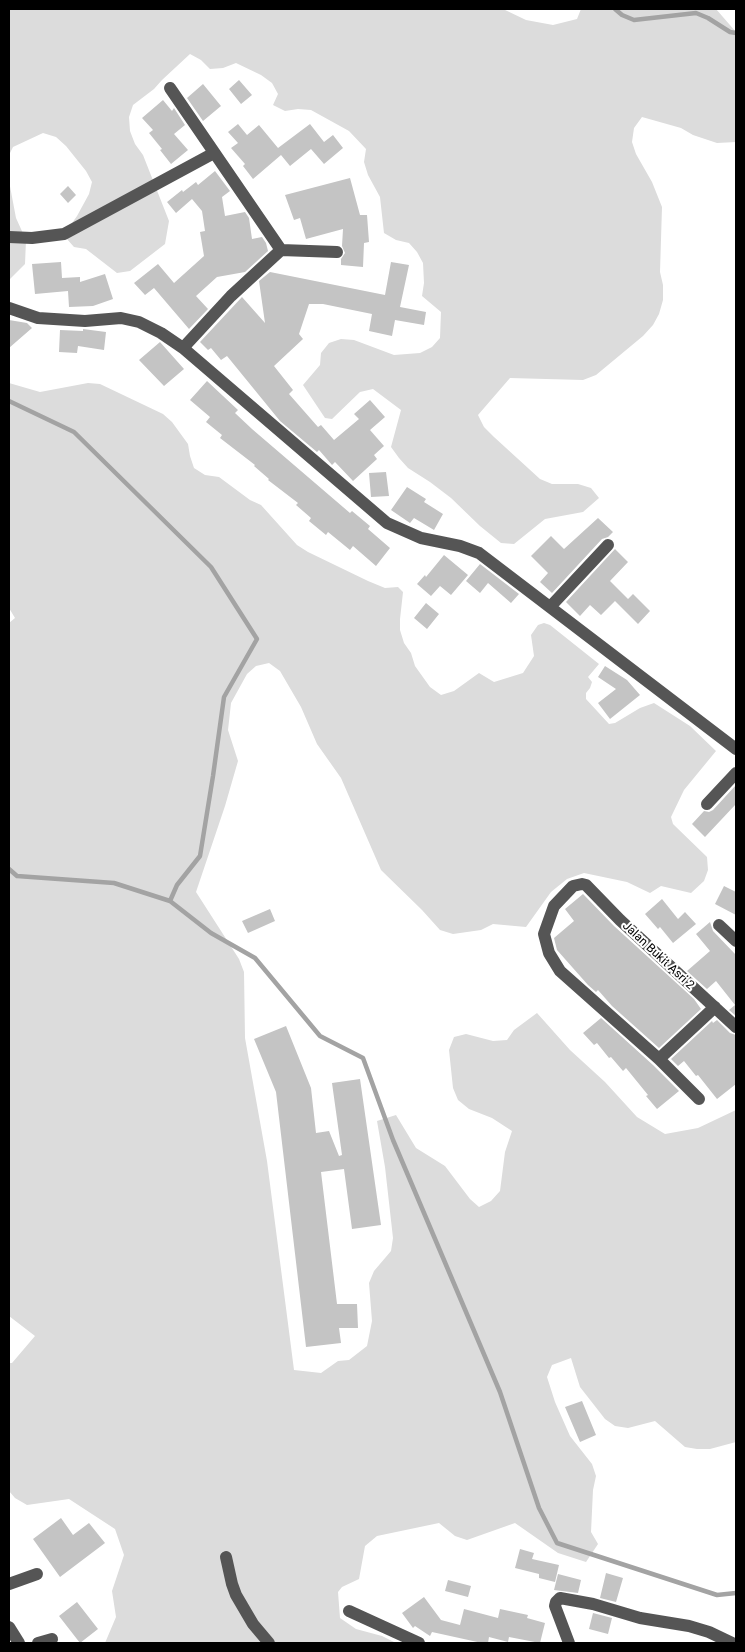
<!DOCTYPE html>
<html>
<head>
<meta charset="utf-8">
<style>
  body { margin:0 }
  #map { position:relative; width:745px; height:1652px; overflow:hidden; background:#fff; font-family:Roboto,sans-serif }
  canvas { display:block }
  .frame { position:absolute; inset:0; border:10px solid #000; pointer-events:none }
</style>
</head>
<body>
<div id="map">
<canvas width="745" height="1652"></canvas>
<div class="frame"></div>
</div>
<script>
const context = document.querySelector('canvas').getContext('2d');
context.lineJoin = 'round';
function fillPath(path, color) { context.fillStyle = color; context.fill(path, 'evenodd'); }
const poly = rows => new Path2D(rows.map(r => 'M' + r).join(''));
function trace(path, color, width, dash) { context.strokeStyle = color; context.lineWidth = width; context.lineCap = dash ? 'butt' : 'round'; context.setLineDash(dash || []); context.stroke(path); }
function write(font, color, halo, rows, align = 'center') {
  context.font = font + ' Roboto,sans-serif'; context.lineWidth = 4; context.setLineDash([]); context.textBaseline = 'middle'; context.strokeStyle = halo; context.fillStyle = color; for (const [text, x, y, turn = 0] of rows) {
    context.save(); context.translate(x, y); context.rotate((+turn || 0) * Math.PI / 180); context.textAlign = isNaN(turn) ? turn : align; if (halo) context.strokeText(text, 0, 0); context.fillText(text, 0, 0); context.restore();
  }
}
fillPath(poly([
  [9,9,503,9,526,20,553,25,577,19,581,9,716,9,736,32,736,142,717,143,693,135,681,128,642,117,634,128,632,142,636,154,652,182,662,207,660,272,663,285,663,300,659,314,653,325,643,336,596,375,583,380,510,378,478,415,484,427,494,437,540,479,552,484,578,484,591,488,599,498,583,512,545,519,514,544,501,543,480,526,451,498,430,482,408,468,399,458,391,447,401,410,373,389,360,392,332,419,325,418,303,385,320,365,321,353,329,343,341,339,354,340,394,355,420,353,432,347,440,338,441,312,422,296,424,283,423,263,417,252,409,243,396,240,384,233,380,197,368,175,364,162,366,149,349,131,311,110,298,109,285,111,273,105,278,94,272,83,261,75,236,63,223,68,210,69,201,60,190,54,162,80,154,89,133,105,129,117,130,131,135,144,143,155,169,221,165,244,130,271,117,273,86,249,74,247,66,238,70,226,77,216,89,194,92,182,86,171,66,146,56,137,43,133,13,147,9,155],
  [9,181,16,218,26,240,25,264,9,280],
  [9,383,40,392,88,383,100,384,163,414,172,422,188,444,190,456,194,468,205,475,219,477,250,500,261,505,297,545,308,552,368,581,385,588,398,587,403,592,400,619,400,630,404,643,411,653,415,666,430,687,441,695,454,691,479,673,494,682,523,673,534,656,531,635,538,625,544,623,550,625,599,664,588,677,592,682,590,688,586,693,586,699,609,724,615,723,640,708,654,703,690,726,716,751,684,790,671,817,673,824,707,857,708,870,704,881,691,893,661,886,650,893,627,882,584,873,567,879,551,892,526,927,493,924,481,930,453,934,440,930,422,910,381,870,341,778,317,744,301,707,280,671,269,663,256,666,247,674,231,703,228,730,238,761,225,806,196,892,239,959,244,972,245,1038,267,1161,294,1370,321,1373,338,1361,349,1360,367,1346,372,1321,369,1283,374,1271,391,1251,393,1238,385,1167,377,1121,396,1115,416,1148,445,1166,470,1199,479,1207,491,1201,500,1191,505,1152,512,1131,492,1118,469,1109,458,1100,453,1088,449,1050,454,1037,466,1034,493,1041,507,1040,514,1030,537,1013,570,1050,605,1082,637,1117,665,1134,698,1128,736,1110,736,1442,710,1449,697,1449,685,1447,655,1421,628,1428,615,1426,605,1419,580,1387,571,1358,552,1365,547,1377,555,1402,570,1436,592,1464,596,1476,593,1490,591,1532,598,1544,586,1562,558,1553,515,1523,467,1540,455,1536,439,1523,377,1536,365,1546,359,1579,342,1587,338,1592,340,1618,356,1629,382,1636,396,1643,105,1643,116,1617,112,1591,124,1555,115,1529,69,1499,27,1505,15,1498,9,1491,9,1363,12,1363,35,1336,9,1316,9,623,15,618,9,608]
]), '#dcdcdc');
trace(poly([
  [615,9,622,15,634,20,696,13,708,18,730,32,736,33],
  [9,401,74,432,211,567,257,639,224,697,213,776,200,856,177,885,170,901],
  [9,869,17,876,114,883,170,901,211,933,255,958,320,1036,363,1058,393,1140,500,1392,539,1508,557,1543,717,1595,736,1593]
]), '#a3a3a3', 4.5);
fillPath(poly([
  [239,80,252,95,241,104,229,89],
  [203,84,221,106,203,121,187,98],
  [163,100,172,111,174,108,185,125,174,134,188,150,171,164,160,150,162,149,149,133,153,130,142,118],
  [238,124,247,135,259,125,278,148,310,124,324,142,333,135,343,148,324,164,311,149,290,166,281,155,253,179,243,166,245,164,231,148,238,143,228,132],
  [215,171,230,191,222,197,225,216,245,212,249,218,252,239,262,237,266,243,268,251,245,272,217,277,196,296,208,309,189,329,154,288,145,295,134,283,158,264,174,283,204,256,200,232,205,231,202,211,192,199,176,213,167,202,182,190,183,192,196,182,198,185],
  [350,178,360,215,367,215,369,242,364,243,363,267,341,265,341,259,345,253,342,246,343,229,306,239,300,218,294,220,285,195],
  [68,186,76,195,68,203,60,194],
  [61,262,62,278,80,277,80,282,105,274,113,299,93,306,69,307,68,291,35,294,32,264],
  [391,262,409,265,400,307,426,312,424,325,395,320,392,336,369,331,372,314,323,304,309,304,299,334,303,339,274,366,293,390,289,394,318,427,321,425,334,440,359,419,354,414,370,400,385,417,370,430,384,446,374,455,377,459,353,481,335,462,332,465,319,450,317,452,280,421,227,356,221,360,211,348,208,350,200,342,242,297,265,323,259,281,270,272,385,295],
  [9,320,27,323,32,328,9,348],
  [83,329,106,332,104,350,78,346,77,353,59,352,60,330,83,331],
  [160,342,184,369,164,386,139,360],
  [207,381,238,410,235,413,252,429,350,513,352,511,370,526,368,529,390,548,376,566,353,546,350,550,328,532,326,535,309,521,311,518,296,505,298,503,268,480,269,479,254,466,255,465,220,438,222,435,206,422,210,417,190,400],
  [386,472,389,496,371,497,369,473],
  [407,487,426,499,424,502,443,514,434,530,414,518,410,523,391,510],
  [598,518,613,532,608,537,602,539,552,593,540,582,548,573,531,556,551,536,564,549],
  [615,549,628,562,610,581,628,599,633,594,650,611,638,624,615,601,601,615,590,605,580,616,566,602],
  [444,555,468,575,451,595,440,586,431,596,417,584,425,575,426,577],
  [480,564,519,594,511,603,488,583,480,593,466,581],
  [426,603,439,614,427,629,414,618],
  [605,666,627,680,640,695,610,719,598,703,616,689,598,677],
  [736,785,736,804,705,837,692,824,704,811,709,812,713,810],
  [724,886,736,892,736,915,715,904],
  [583,894,614,926,694,999,701,1009,659,1048,612,1006,598,990,596,992,588,985,557,950,554,938,574,921,565,909],
  [662,899,678,919,685,912,696,924,673,943,660,927,658,929,645,914],
  [270,909,275,921,248,933,242,921],
  [710,922,713,931,736,955,736,1016,729,1010,735,1005,716,981,707,989,687,971,710,951,696,934],
  [601,1018,653,1065,679,1091,657,1109,646,1096,648,1095,626,1068,623,1071,611,1057,609,1058,597,1043,594,1045,583,1033],
  [717,1020,730,1033,736,1035,736,1084,717,1099,698,1075,696,1076,684,1061,678,1066,671,1059,712,1021,713,1023],
  [286,1026,311,1088,316,1133,329,1131,339,1156,342,1155,332,1083,360,1079,381,1225,352,1229,344,1169,321,1172,337,1304,357,1304,358,1328,339,1328,341,1343,306,1347,276,1092,254,1039],
  [582,1401,596,1435,580,1442,565,1407],
  [61,1518,73,1535,89,1523,105,1543,60,1577,33,1539],
  [520,1549,534,1553,532,1559,559,1565,555,1582,539,1578,539,1574,515,1568],
  [606,1573,623,1578,616,1602,600,1598],
  [558,1574,581,1580,578,1593,554,1590],
  [448,1580,471,1586,468,1597,445,1591],
  [424,1597,441,1620,460,1625,464,1609,498,1618,500,1609,528,1615,527,1618,545,1623,540,1643,509,1637,508,1642,489,1637,488,1643,482,1643,432,1632,430,1636,415,1626,413,1628,402,1613],
  [77,1602,98,1629,80,1643,59,1616],
  [593,1613,612,1618,608,1634,589,1629]
]), '#c4c4c4');
trace(poly([
  [170,88,281,250],
  [9,237,32,238,64,234,214,153],
  [9,308,38,318,85,321,121,318,139,322,161,333,183,348,387,523,421,538,460,546,479,553,736,749],
  [183,348,231,296,281,250,337,252],
  [550,607,608,545],
  [707,804,736,773],
  [719,925,736,941],
  [659,1059,715,1007],
  [699,1099,659,1059,560,971,549,953,544,934,554,906,573,886,582,884,586,885,620,920,736,1027],
  [226,1557,232,1584,236,1595,253,1624,269,1643],
  [9,1584,37,1574],
  [349,1611,419,1643],
  [9,1627,19,1643],
  [38,1643,52,1639],
  [569,1643,555,1606,556,1602,560,1598,593,1604,640,1618,689,1626,709,1632,732,1643]
]), '#555', 12);
write('12px', '#000', '#fff', [
  ["Jalan Bukit Asri 2",658,956,43]
]);
</script>
</body>
</html>
